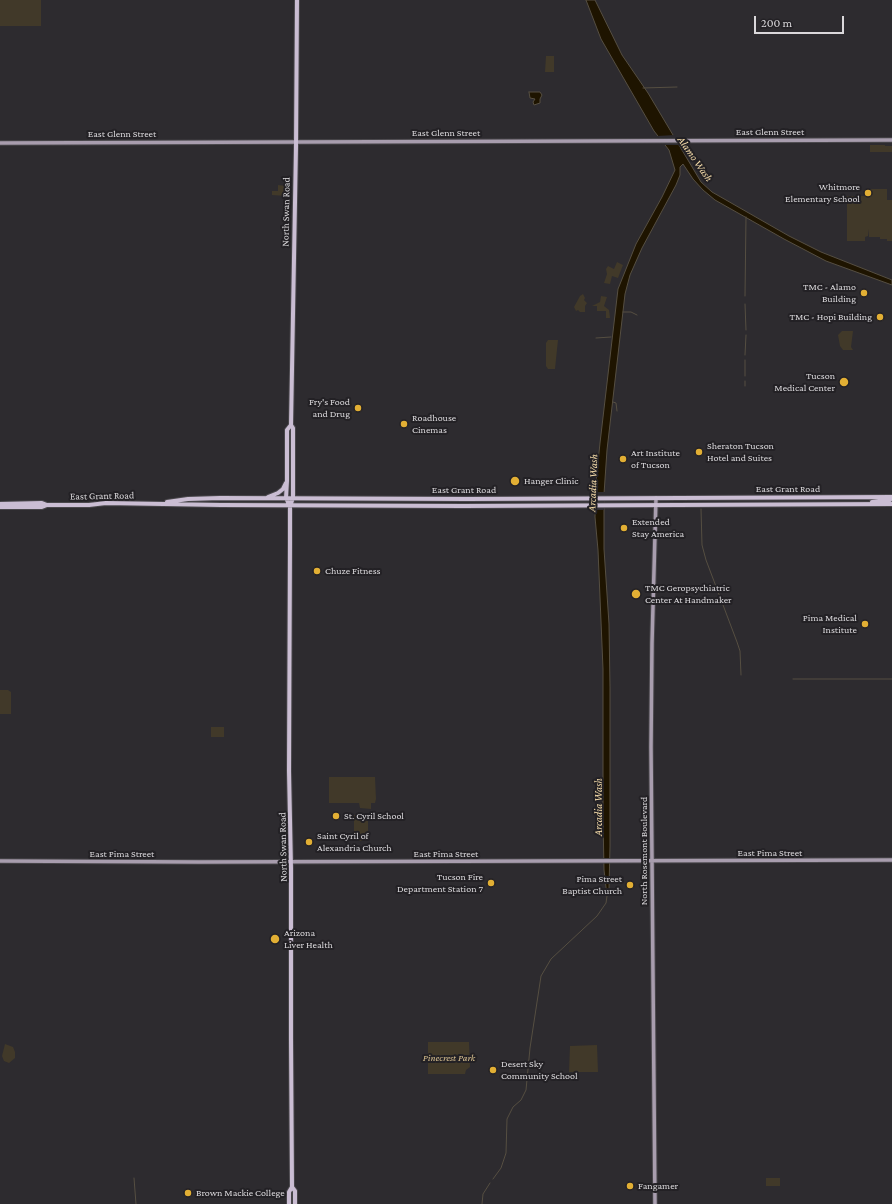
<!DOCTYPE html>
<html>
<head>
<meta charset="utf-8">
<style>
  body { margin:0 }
  #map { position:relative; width:892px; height:1204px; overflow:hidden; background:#2d2b2f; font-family:"Crimson Pro",serif }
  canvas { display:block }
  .scale { position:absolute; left:754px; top:16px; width:90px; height:18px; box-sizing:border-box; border:2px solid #dad8db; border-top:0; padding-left:5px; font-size:12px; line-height:14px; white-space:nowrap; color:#dad8db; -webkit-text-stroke:3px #232125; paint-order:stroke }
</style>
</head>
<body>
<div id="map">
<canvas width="892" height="1204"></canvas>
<div class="scale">200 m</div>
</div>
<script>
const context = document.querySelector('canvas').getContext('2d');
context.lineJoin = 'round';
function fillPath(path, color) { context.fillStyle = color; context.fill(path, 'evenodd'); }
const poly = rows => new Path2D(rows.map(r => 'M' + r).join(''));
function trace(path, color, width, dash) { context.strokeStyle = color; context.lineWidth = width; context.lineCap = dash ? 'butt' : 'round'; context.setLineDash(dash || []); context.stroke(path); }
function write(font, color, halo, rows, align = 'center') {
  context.font = font + ' "Crimson Pro",serif'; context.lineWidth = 4; context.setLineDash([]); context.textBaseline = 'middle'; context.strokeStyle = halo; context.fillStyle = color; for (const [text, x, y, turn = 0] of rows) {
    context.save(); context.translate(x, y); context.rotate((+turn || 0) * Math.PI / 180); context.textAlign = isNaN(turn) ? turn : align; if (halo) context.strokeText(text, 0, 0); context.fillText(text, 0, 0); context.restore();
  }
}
fillPath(poly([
  [0,0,41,0,41,26,0,26],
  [546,56,554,56,554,72,545,72],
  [870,145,885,145,885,146,892,146,892,152,870,152],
  [278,185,286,186,286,196,272,195,272,191,278,191],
  [866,189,887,189,887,200,892,200,892,241,887,241,887,239,880,239,880,237,869,237,869,229,868,236,865,237,865,241,847,241,847,196,866,196],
  [617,262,623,265,618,278,612,276,610,284,604,283,607,274,606,269,608,266,614,269],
  [583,294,585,298,584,300,587,303,585,306,585,312,580,312,578,310,576,311,574,307,580,296],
  [601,296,607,297,604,306,609,310,610,318,606,318,606,311,597,311,597,306,592,306,600,302],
  [842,331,853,331,851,347,853,350,843,350,840,346,838,335],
  [548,340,558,340,555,369,548,369,546,366,546,343],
  [0,690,8,690,11,692,11,714,0,714],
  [211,727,224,727,224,737,211,737],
  [329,777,375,777,376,799,375,803,371,803,371,809,360,808,359,803,329,803],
  [354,815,368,815,368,841,354,841],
  [428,1042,469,1042,470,1067,466,1070,465,1074,428,1074],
  [5,1044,13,1047,15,1052,15,1058,9,1063,4,1061,2,1056],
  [597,1045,598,1072,569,1072,570,1046],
  [766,1178,780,1178,780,1186,766,1186]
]), '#413929');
const water = poly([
  [586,0,595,0,622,55,648,93,701,182,712,192,789,236,821,252,892,280,892,285,826,261,784,239,715,200,703,190,693,179,683,164,680,167,680,175,676,185,642,248,630,275,625,294,607,450,604,494,604,549,609,624,610,688,610,846,609,889,607,896,604,870,603,818,603,669,598,550,595,517,596,482,600,443,618,289,636,244,662,197,675,170,669,150,654,131,601,39,586,0],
  [529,92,540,92,542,95,540,99,540,103,534,105,533,102,535,99,530,98,529,92]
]);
fillPath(water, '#1e1400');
trace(water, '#564f42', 1);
fillPath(poly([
  [675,135,680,145,662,145,657,136],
  [594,492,605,492,604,510,594,510]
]), '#2d2b2f');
trace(poly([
  [643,88,677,87],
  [745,296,746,217],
  [745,304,746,330],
  [623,312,631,312,637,315],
  [596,338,611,337],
  [745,355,746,335],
  [745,376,745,360],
  [745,381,745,386],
  [613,402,616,403,617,411],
  [701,509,702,545,706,560,737,642,740,651,741,675],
  [793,679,892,679],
  [134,1178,136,1204],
  [493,1179,501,1168,506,1153,507,1119,513,1107,521,1100,526,1090,530,1048,541,976,551,959,597,916,606,903,607,896],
  [482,1204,483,1194,490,1183]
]), '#564f42', 1);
const secondary = poly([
  [0,143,892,140],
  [0,861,199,862,892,860],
  [655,1204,651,747,652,643,656,498]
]);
const primary = poly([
  [268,497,278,493,283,489,286,483],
  [167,502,188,499,220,498,468,499,892,497],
  [872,502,890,500,891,497],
  [0,504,42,503,47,505,89,505,106,503,221,505,463,506,892,504],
  [290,506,286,498,287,481,287,430,291,425],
  [0,507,42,507,47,505],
  [289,1204,289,1192,292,1187],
  [295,1204,295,1191,292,1187,291,1039,291,868,289,771,290,542,290,506,293,498,293,428,291,425,296,147,297,0]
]);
trace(secondary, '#49474b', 5.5);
trace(primary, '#49474b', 6);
trace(secondary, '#a89dae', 3.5);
trace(primary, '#cabdd3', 4);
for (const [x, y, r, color] of [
  [868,193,4,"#e2af34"],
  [864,293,4,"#e2af34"],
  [880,317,4,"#e2af34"],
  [844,382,5,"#e2af34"],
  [358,408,4,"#e2af34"],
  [404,424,4,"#e2af34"],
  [699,452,4,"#e2af34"],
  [623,459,4,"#e2af34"],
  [515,481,5,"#e2af34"],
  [624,528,4,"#e2af34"],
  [317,571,4,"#e2af34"],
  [636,594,5,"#e2af34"],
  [865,624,4,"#e2af34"],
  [336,816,4,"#e2af34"],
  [309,842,4,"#e2af34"],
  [491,883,4,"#e2af34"],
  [630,885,4,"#e2af34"],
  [275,939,5,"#e2af34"],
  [493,1070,4,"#e2af34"],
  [630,1186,4,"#e2af34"],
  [188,1193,4,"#e2af34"]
]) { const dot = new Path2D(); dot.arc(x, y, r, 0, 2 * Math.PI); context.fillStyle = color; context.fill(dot); trace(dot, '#232125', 1.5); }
write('10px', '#dad8db', '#232125', [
  ["East Glenn Street",770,132],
  ["East Glenn Street",446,133],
  ["East Glenn Street",122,134],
  ["North Swan Road",286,212,-89],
  ["East Grant Road",788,489],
  ["East Grant Road",464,490],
  ["East Grant Road",102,496,-1],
  ["North Swan Road",283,847,-91],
  ["North Rosemont Boulevard",644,851,-90],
  ["East Pima Street",770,853],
  ["East Pima Street",122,854],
  ["East Pima Street",446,854]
]);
write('10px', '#dad8db', '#232125', [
  ["Whitmore",860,187,"right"],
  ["Elementary School",860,199,"right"],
  ["TMC - Alamo",856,287,"right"],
  ["Building",856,299,"right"],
  ["TMC - Hopi Building",872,317,"right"],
  ["Tucson",835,376,"right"],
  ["Medical Center",835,388,"right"],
  ["Fry's Food",350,402,"right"],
  ["and Drug",350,414,"right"],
  ["Roadhouse",412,418],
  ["Cinemas",412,430],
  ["Sheraton Tucson",707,446],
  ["Hotel and Suites",707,458],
  ["Art Institute",631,453],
  ["of Tucson",631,465],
  ["Hanger Clinic",524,481],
  ["Extended",632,522],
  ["Stay America",632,534],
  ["Chuze Fitness",325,571],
  ["TMC Geropsychiatric",645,588],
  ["Center At Handmaker",645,600],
  ["Pima Medical",857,618,"right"],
  ["Institute",857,630,"right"],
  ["St. Cyril School",344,816],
  ["Saint Cyril of",317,836],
  ["Alexandria Church",317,848],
  ["Tucson Fire",483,877,"right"],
  ["Department Station 7",483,889,"right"],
  ["Pima Street",622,879,"right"],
  ["Baptist Church",622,891,"right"],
  ["Arizona",284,933],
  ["Liver Health",284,945],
  ["Desert Sky",501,1064],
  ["Community School",501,1076],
  ["Fangamer",638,1186],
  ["Brown Mackie College",196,1193]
], 'left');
write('italic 10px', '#d9c190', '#232125', [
  ["Pinecrest Park",449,1058]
]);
write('italic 11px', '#f4dba9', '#232125', [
  ["Alamo Wash",695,159,55],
  ["Arcadia Wash",593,483,-88],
  ["Arcadia Wash",599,807,-90]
]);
</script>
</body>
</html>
